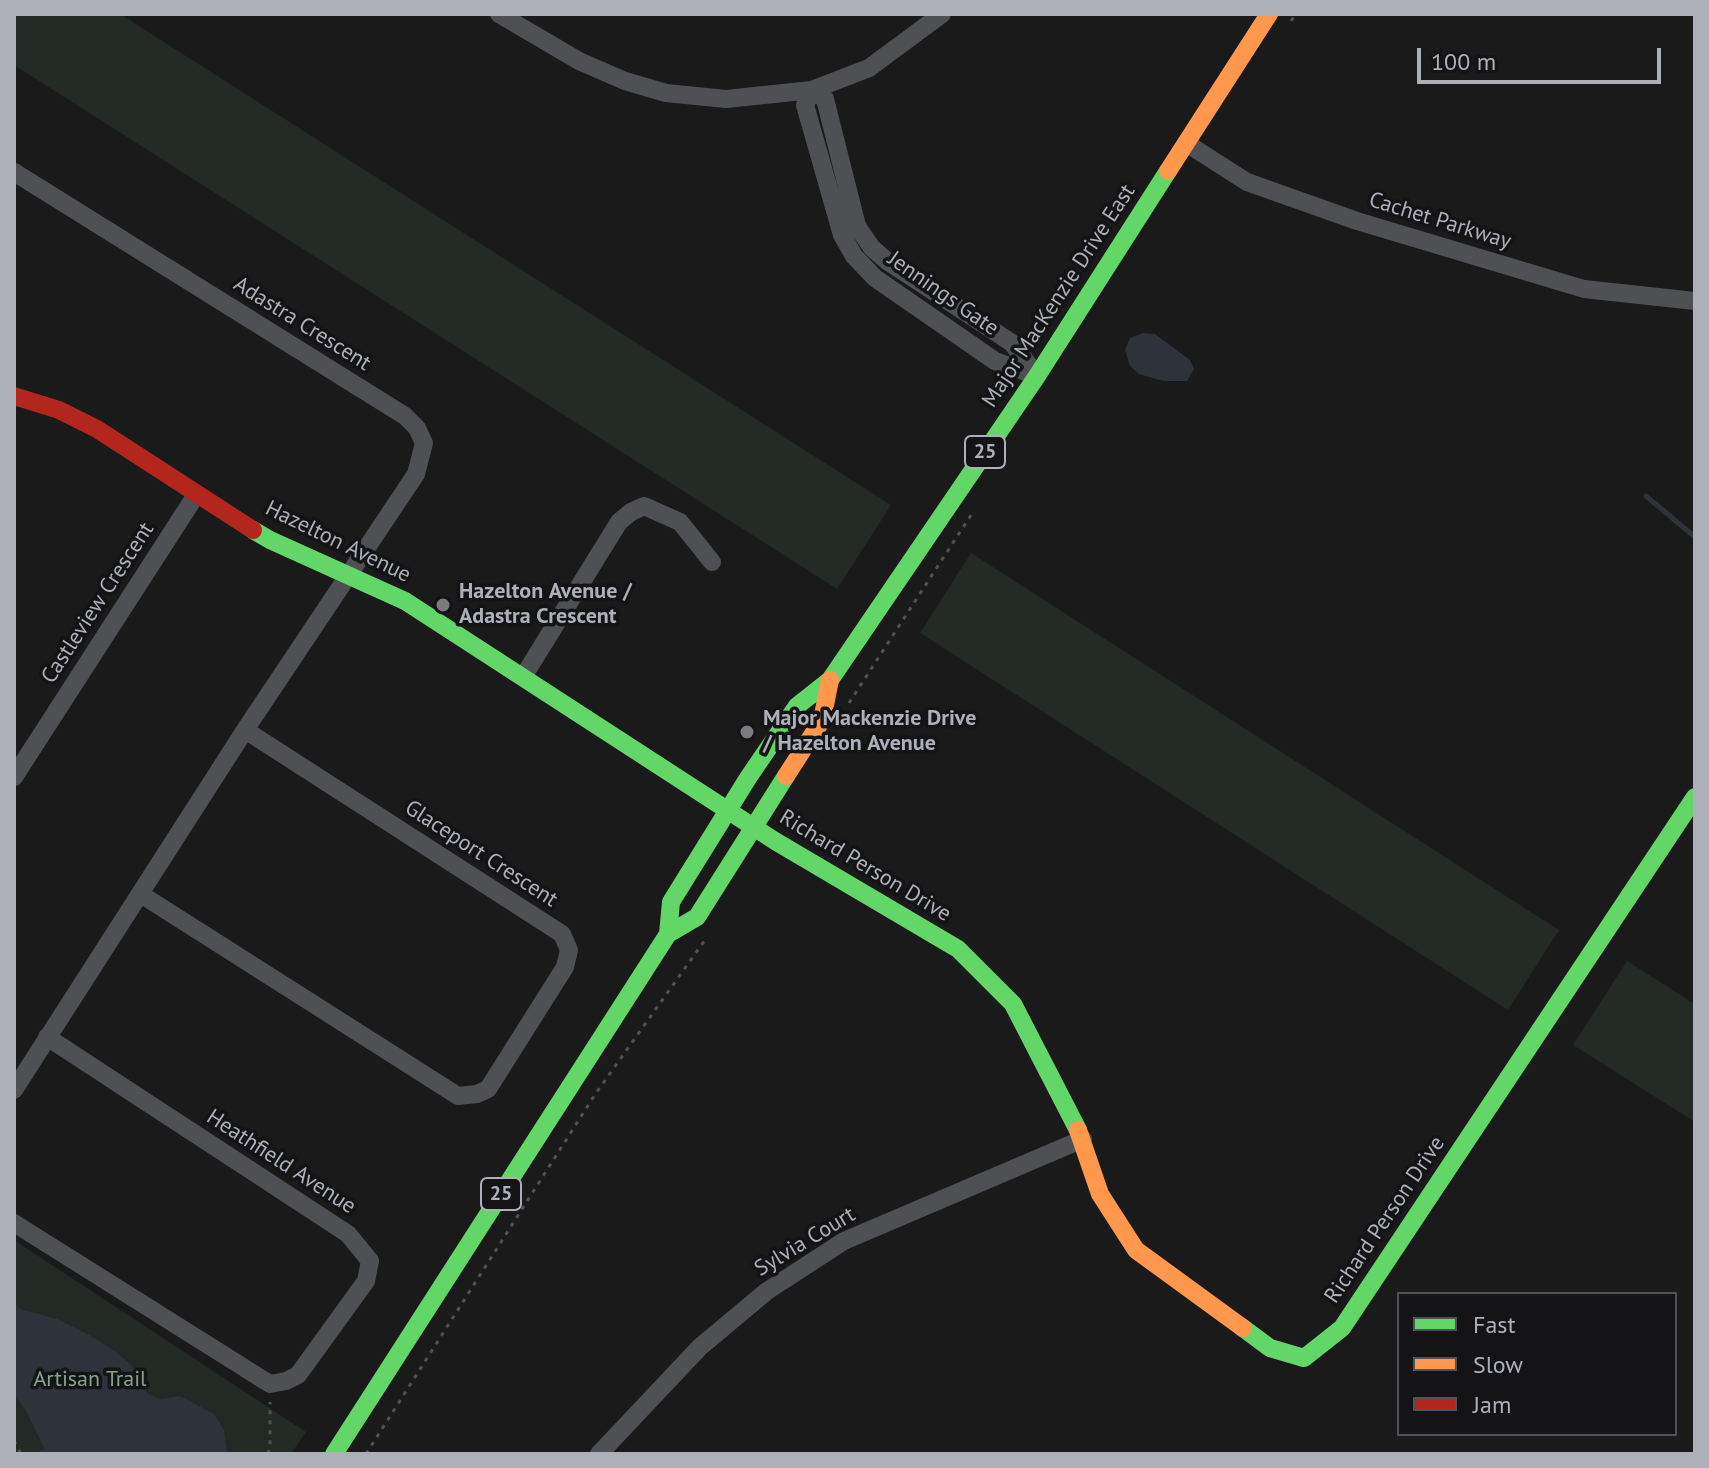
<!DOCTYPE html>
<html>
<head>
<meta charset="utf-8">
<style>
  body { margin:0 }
  #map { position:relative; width:1709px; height:1468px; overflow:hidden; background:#1a1a1a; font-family:"PT Sans",sans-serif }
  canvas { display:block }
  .frame { position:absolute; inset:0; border:16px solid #adafb9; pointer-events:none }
  .legend { position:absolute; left:1397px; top:1292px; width:280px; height:144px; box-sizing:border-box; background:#141416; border:2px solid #515257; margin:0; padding:10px 14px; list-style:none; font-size:24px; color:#adafb9 }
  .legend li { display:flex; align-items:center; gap:16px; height:40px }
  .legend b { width:40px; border:2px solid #515257 }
  .scale { position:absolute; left:1417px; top:48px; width:244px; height:36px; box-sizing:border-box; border:4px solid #adafb9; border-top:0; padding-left:10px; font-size:24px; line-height:28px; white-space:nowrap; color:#adafb9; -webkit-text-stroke:6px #141416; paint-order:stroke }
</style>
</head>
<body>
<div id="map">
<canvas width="1709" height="1468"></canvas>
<div class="frame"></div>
<ul class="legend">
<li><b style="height:10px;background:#63d668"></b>Fast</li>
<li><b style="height:10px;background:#ff974d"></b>Slow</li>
<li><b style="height:10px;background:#b3261e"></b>Jam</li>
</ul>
<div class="scale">100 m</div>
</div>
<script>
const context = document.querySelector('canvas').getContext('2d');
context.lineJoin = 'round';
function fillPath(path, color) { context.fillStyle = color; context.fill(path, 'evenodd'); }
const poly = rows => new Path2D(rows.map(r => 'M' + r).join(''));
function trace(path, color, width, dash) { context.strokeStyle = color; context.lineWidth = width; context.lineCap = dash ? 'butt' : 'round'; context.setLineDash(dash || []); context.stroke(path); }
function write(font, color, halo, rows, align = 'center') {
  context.font = font + ' "PT Sans",sans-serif'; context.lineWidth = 7; context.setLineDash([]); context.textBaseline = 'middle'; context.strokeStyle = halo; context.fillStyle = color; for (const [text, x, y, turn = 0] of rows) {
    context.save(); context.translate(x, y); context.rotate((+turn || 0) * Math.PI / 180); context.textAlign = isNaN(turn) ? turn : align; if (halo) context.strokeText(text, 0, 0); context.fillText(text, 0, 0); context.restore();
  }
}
fillPath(poly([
  [14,14,120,14,891,505,837,589,14,65],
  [971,553,1559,930,1508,1010,920,633],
  [1627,961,1695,1004,1695,1122,1573,1045],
  [14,1240,306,1432,291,1454,14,1454]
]), '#232924');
fillPath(poly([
  [1143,333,1155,334,1190,360,1194,369,1187,381,1163,381,1139,374,1130,366,1125,350,1130,338],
  [14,1302,20,1309,57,1319,91,1336,116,1352,132,1366,148,1394,160,1399,180,1396,214,1414,224,1430,227,1454,47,1454,26,1411,14,1395]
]), '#2e333b');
trace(poly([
  [1646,496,1695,537],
  [40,1454,46,1451]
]), '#2e333b', 5);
trace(poly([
  [1291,21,1296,14],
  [849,703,971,515],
  [14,1441,21,1454],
  [268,1454,270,1445,270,1402],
  [366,1454,596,1093,705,940]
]), '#505153', 3, [4, 6]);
trace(poly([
  [499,14,579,61,625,81,666,93,726,99,812,90,869,68,942,14],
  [812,90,805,105,842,235,854,256,875,278,995,361,1037,376],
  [812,90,825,99,857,226,872,248,887,261,1012,343,1037,376],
  [1186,143,1247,182,1357,221,1584,289,1695,301],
  [14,172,405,416,417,428,424,443,416,474,245,730,14,1090],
  [523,677,619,522,631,512,644,506,680,522,712,562],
  [14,777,196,495],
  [142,895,458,1096,477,1094,488,1089,565,967,569,950,562,934,245,730],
  [14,1223,270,1384,286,1381,298,1375,366,1281,370,1261,348,1234,47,1037],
  [599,1454,700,1347,767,1291,844,1241,1083,1139]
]), '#4f5053', 18);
trace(poly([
  [253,530,270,540,405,601,775,841,958,949,1013,1004,1078,1130],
  [668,934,671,902,748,778,797,706,830,680,1037,376,1168,171],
  [1243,1328,1270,1348,1304,1358,1342,1328,1695,797],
  [334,1454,668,934,697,917,786,776]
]), '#63d668', 18);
trace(poly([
  [1168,171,1269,14],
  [786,776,822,720,830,680],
  [1078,1130,1100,1194,1136,1250,1243,1328]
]), '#ff974d', 18);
trace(poly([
  [14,396,59,410,97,429,253,530]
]), '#b3261e', 18);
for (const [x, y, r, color] of [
  [443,605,8,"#7a7b81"],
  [747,732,8,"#7a7b81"]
]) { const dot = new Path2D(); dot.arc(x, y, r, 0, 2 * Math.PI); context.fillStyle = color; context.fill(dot); trace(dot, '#141416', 3); }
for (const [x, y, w] of [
  [985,452,40],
  [501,1194,40]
]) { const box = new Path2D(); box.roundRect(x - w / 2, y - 16, w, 32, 6); context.fillStyle = '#141416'; context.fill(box); trace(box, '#adafb9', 2); }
write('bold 20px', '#adafb9', null, [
  ["25",985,452],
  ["25",501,1194]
]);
write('22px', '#adafb9', '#141416', [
  ["Cachet Parkway",1440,221,17],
  ["Jennings Gate",943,294,35],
  ["Major MacKenzie Drive East",1059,296,-57],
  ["Adastra Crescent",302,324,32],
  ["Hazelton Avenue",338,542,26],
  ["Castleview Crescent",98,603,-57],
  ["Glaceport Crescent",481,854,33],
  ["Richard Person Drive",865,866,31],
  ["Heathfield Avenue",281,1162,33],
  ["Richard Person Drive",1385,1220,-56],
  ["Sylvia Court",805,1242,-31]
]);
write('bold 22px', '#adafb9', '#141416', [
  ["Hazelton Avenue /",459,592],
  ["Adastra Crescent",459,617],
  ["Major Mackenzie Drive",763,719],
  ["/ Hazelton Avenue",763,744]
], 'left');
write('22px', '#86a28b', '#141416', [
  ["Artisan Trail",90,1380]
]);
</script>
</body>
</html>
